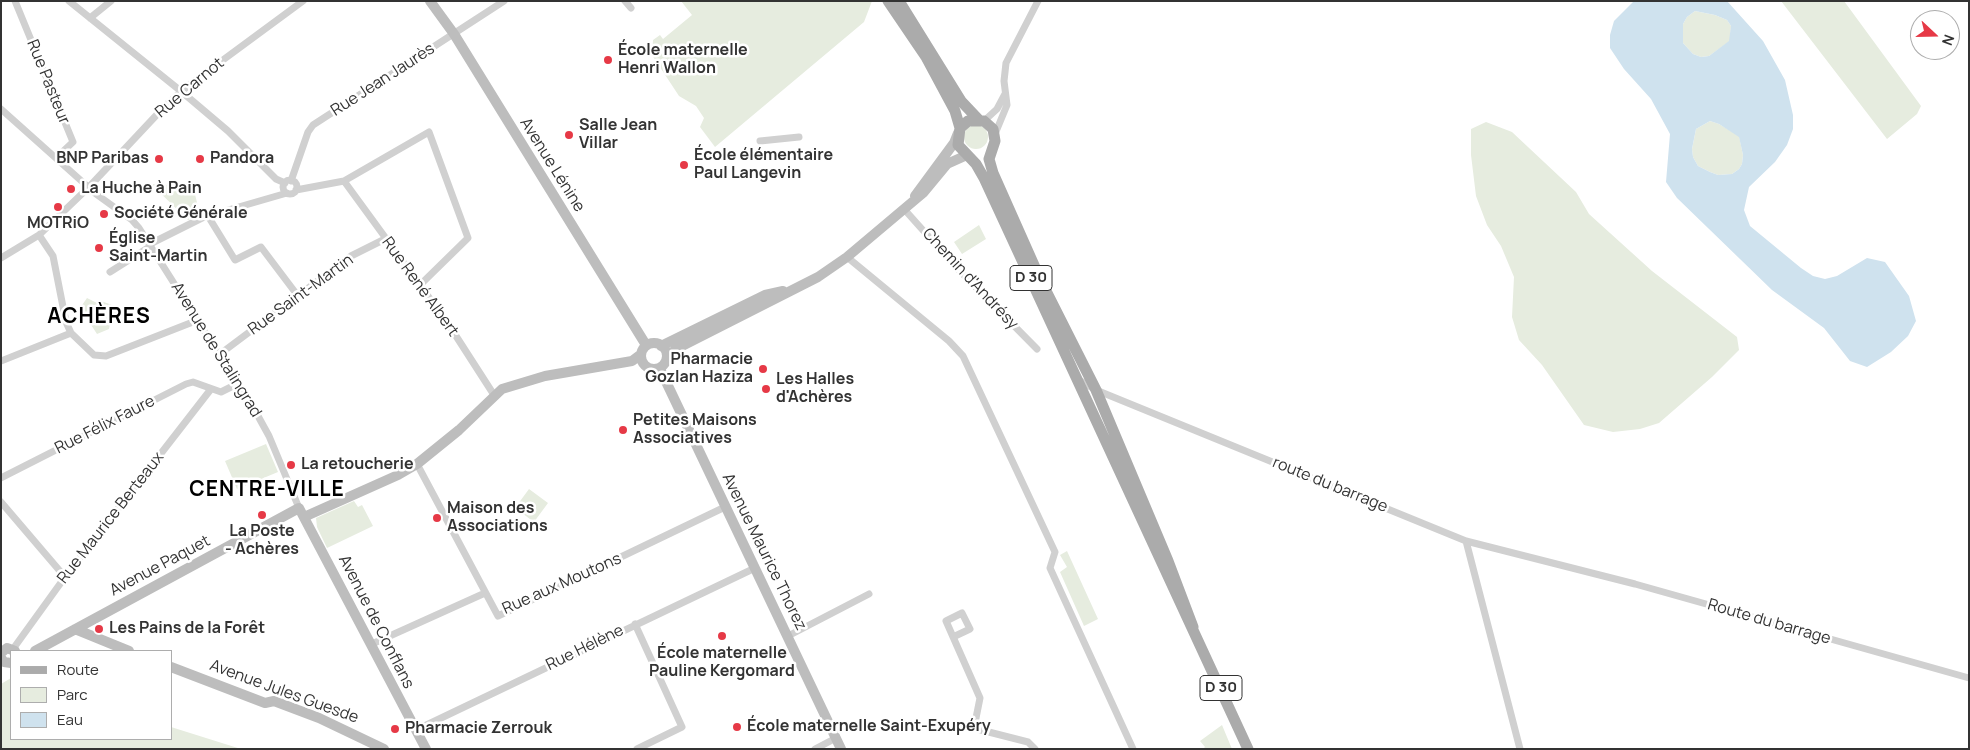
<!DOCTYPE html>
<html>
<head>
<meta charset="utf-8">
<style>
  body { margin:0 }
  #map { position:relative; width:1970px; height:750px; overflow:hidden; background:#fff; font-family:Manrope,sans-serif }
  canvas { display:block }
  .frame { position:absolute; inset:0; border:2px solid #333; pointer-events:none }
  .legend { position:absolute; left:10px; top:650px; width:162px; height:90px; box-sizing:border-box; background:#fff; border:1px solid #adadad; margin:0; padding:6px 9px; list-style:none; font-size:15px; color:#333 }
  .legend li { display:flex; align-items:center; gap:10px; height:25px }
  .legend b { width:25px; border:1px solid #adadad }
  .north { position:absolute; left:1910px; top:10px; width:50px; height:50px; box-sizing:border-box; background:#fff; border:1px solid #adadad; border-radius:50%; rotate:111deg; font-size:14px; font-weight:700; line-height:20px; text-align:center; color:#333 }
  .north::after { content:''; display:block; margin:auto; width:18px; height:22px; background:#e63946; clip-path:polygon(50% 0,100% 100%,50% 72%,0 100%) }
</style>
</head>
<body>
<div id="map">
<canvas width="1970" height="750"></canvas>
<div class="frame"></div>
<ul class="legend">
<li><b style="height:6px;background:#ababab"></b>Route</li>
<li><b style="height:14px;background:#e6ecdf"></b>Parc</li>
<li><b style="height:14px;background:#cfe2ee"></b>Eau</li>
</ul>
<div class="north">N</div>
</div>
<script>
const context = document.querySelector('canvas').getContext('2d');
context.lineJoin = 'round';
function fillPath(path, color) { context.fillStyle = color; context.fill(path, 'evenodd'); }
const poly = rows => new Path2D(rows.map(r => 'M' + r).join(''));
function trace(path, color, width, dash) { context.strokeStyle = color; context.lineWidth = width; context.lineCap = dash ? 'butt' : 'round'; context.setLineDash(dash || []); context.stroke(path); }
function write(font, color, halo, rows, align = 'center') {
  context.font = font + ' Manrope,sans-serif'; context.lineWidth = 5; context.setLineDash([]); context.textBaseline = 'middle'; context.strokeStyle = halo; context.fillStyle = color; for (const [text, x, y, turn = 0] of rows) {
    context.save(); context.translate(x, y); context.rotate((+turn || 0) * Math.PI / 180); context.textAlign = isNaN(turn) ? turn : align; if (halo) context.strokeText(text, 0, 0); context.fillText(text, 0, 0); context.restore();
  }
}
fillPath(poly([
  [681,1,872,1,864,22,715,147,700,127,704,118,696,106,679,96,652,55,653,40,660,35,663,39,692,15],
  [1781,1,1844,1,1921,106,1917,114,1887,139],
  [1695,11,1715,15,1727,20,1731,26,1730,41,1709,56,1701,57,1693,54,1683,43,1683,24,1687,17],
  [1710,121,1719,124,1739,136,1743,155,1742,164,1739,169,1732,174,1718,175,1710,172,1698,166,1693,157,1692,149,1696,129],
  [1486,122,1512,132,1576,192,1589,214,1652,271,1737,337,1739,350,1712,377,1659,423,1640,429,1613,432,1584,425,1542,365,1519,340,1512,317,1514,277,1501,246,1487,225,1476,196,1471,155,1471,129],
  '964 137a12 12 0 1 1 24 0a12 12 0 1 1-24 0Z',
  [151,184,193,186,200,215,188,220],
  [979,225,986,239,962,254,954,242],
  [87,298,99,304,101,301,115,306,118,316,111,320,109,329,97,334,80,308],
  [266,444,278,472,237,489,225,461],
  [529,489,548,503,534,522,515,508],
  [354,501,358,507,362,505,373,526,327,548,317,527,316,518],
  [1067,551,1098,619,1084,626,1060,572,1067,567,1060,555],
  [11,678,11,739,171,739,171,727,241,749,1,749,1,684],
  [1222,725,1232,749,1203,749,1205,747,1200,741]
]), '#e6ecdf');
fillPath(poly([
  [1634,1,1727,1,1763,41,1785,80,1793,115,1793,129,1787,145,1775,162,1749,187,1744,210,1750,226,1801,268,1813,276,1825,279,1837,276,1867,258,1885,262,1909,296,1916,321,1908,336,1891,352,1867,367,1850,361,1824,328,1772,290,1677,198,1666,182,1670,134,1651,99,1624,69,1610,48,1610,35,1614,21],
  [1695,11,1715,15,1727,20,1731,26,1729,41,1709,56,1701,57,1693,54,1683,43,1683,24,1687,17],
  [1710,121,1719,124,1739,137,1743,155,1742,164,1739,169,1732,174,1718,175,1710,172,1698,166,1693,157,1692,149,1696,129]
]), '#cfe2ee');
trace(poly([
  [15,1,73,142,56,158],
  [69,1,182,92,228,131,276,179,285,183],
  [625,1,631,8],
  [90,18,111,1],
  [1,109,96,194,132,220,139,228,258,416,269,436,299,508],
  [984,121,997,109,1005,94],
  [995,134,1007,105,1004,81,1006,63,1038,1],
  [760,141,799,137],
  '283 187a7 7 0 1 1 14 0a7 7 0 1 1-14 0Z',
  [291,181,308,132,313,125,504,1],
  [344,181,447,322,494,395],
  [296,190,344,181,429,132,468,238,420,285],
  [904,209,954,265,1037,349],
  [208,216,235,260,261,247,298,296],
  [39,235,53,256,66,322,71,333,94,355,106,356,198,320],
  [150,244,204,217,287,193],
  [847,257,949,341,963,356,1055,552,1050,568,1133,749],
  [1,258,39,235,89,187,165,106,189,85,303,1],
  [110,272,151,246],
  [220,354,351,256,385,239],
  [1,361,71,333],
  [1079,380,1096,390,1466,541,1635,584,1969,678],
  [417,464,498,616,725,507],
  [1,478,186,384,193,382,221,392,237,384],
  [1,502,65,577],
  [1466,541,1520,749],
  [635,624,682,727,637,749],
  [788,636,869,594],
  [953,637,970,629,962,613,946,621,980,698,975,723,977,729,1028,742,1035,749],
  [372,644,485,593],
  [13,649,65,577,211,389],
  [416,730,755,568],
  [815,749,836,738]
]), '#d0d0d0', 7);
trace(poly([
  [430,1,454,34,646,345],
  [915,196,954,143,958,133],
  '641 356a13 13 0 1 1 26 0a13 13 0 1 1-26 0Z',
  [661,346,765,295,783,291],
  [667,357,676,349,818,277,847,257,923,193,947,164,967,155],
  [660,369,841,749],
  [304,517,398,475,417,464,459,430,502,389,545,376,632,361,640,355],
  [75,629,129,651],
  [35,651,299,508,426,749],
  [1,653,7,648,15,651],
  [1,658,4,662,11,663],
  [171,667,265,703,274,701,319,718,384,749]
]), '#bdbdbd', 10);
trace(poly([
  [888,1,926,57,955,111,960,128],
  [899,1,961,101,978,119],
  [1193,627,1168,561,1096,390,1041,281,993,173,989,159,995,141,993,129,984,121,968,121,960,128,958,145,976,164,984,178,1248,749]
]), '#ababab', 11);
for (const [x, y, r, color] of [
  [608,60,5,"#e63946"],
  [569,135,5,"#e63946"],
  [159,159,5,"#e63946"],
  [200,159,5,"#e63946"],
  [684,165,5,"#e63946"],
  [71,189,5,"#e63946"],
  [58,207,5,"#e63946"],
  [104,214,5,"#e63946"],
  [99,248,5,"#e63946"],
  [763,369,5,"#e63946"],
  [766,389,5,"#e63946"],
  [623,430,5,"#e63946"],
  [291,465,5,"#e63946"],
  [262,515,5,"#e63946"],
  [437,518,5,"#e63946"],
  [99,629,5,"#e63946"],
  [722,636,5,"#e63946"],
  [737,727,5,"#e63946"],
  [395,729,5,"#e63946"]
]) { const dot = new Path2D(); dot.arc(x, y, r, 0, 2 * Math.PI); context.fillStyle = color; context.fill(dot); trace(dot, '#fff', 2); }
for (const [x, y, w] of [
  [1031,278,42],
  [1221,688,42]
]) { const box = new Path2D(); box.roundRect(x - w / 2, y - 12.5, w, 25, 4); context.fillStyle = '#fff'; context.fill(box); trace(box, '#333', 1); }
write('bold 15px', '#333', null, [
  ["D 30",1031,278],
  ["D 30",1221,688]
]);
write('bold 16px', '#333', '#fff', [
  ["École maternelle",618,51],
  ["Henri Wallon",618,69],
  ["Salle Jean",579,126],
  ["Villar",579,144],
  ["École élémentaire",694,156],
  ["Paul Langevin",694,174],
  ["BNP Paribas",149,159,"right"],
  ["Pandora",210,159],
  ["La Huche à Pain",81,189],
  ["Société Générale",114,214],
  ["MOTRiO",58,224,"center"],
  ["Église",109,239],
  ["Saint-Martin",109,257],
  ["Pharmacie",753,360,"right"],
  ["Gozlan Haziza",753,378,"right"],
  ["Les Halles",776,380],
  ["d'Achères",776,398],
  ["Petites Maisons",633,421],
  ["Associatives",633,439],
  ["La retoucherie",301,465],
  ["Maison des",447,509],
  ["Associations",447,527],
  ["La Poste",262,532,"center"],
  ["- Achères",262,550,"center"],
  ["Les Pains de la Forêt",109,629],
  ["École maternelle",722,654,"center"],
  ["Pauline Kergomard",722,672,"center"],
  ["École maternelle Saint-Exupéry",747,727],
  ["Pharmacie Zerrouk",405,729]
], 'left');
write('16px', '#333', '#fff', [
  ["Rue Jean Jaurès",383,80,-33],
  ["Rue Pasteur",48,82,68],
  ["Rue Carnot",190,88,-40],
  ["Avenue Lénine",552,165,58],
  ["Chemin d'Andrésy",970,279,47],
  ["Rue René Albert",420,287,54],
  ["Rue Saint-Martin",301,295,-36],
  ["Avenue de Stalingrad",216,350,58],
  ["Rue Félix Faure",105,425,-27],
  ["route du barrage",1330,485,22],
  ["Rue Maurice Berteaux",111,518,-52],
  ["Avenue Maurice Thorez",764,552,64],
  ["Avenue Paquet",160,566,-28],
  ["Rue aux Moutons",562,584,-24],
  ["Avenue de Conflans",376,622,63],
  ["Route du barrage",1769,622,16],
  ["Rue Hélène",585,648,-26],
  ["Avenue Jules Guesde",284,692,20]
]);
context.letterSpacing = '1px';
write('bold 21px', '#000', '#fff', [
  ["ACHÈRES",99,317],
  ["CENTRE-VILLE",267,490]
]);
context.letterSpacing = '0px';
</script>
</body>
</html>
